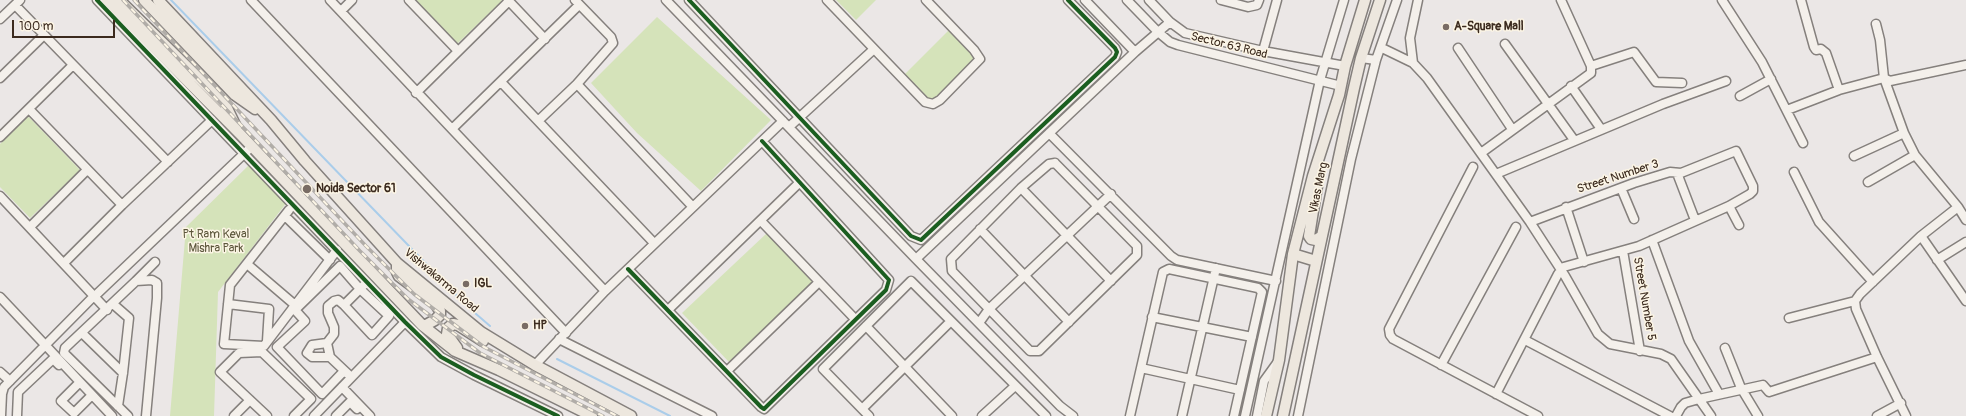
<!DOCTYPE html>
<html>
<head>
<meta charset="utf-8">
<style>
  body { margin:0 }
  #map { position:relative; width:1966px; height:416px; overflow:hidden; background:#ebe7e6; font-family:Pangolin,sans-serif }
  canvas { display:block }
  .scale { position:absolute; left:12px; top:20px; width:103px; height:18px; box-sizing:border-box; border:2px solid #3b2a1e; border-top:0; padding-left:5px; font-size:12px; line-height:14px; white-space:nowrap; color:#3b2a1e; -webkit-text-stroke:3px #fcf5e5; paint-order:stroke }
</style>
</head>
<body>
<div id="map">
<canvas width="1966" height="416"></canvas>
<div class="scale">100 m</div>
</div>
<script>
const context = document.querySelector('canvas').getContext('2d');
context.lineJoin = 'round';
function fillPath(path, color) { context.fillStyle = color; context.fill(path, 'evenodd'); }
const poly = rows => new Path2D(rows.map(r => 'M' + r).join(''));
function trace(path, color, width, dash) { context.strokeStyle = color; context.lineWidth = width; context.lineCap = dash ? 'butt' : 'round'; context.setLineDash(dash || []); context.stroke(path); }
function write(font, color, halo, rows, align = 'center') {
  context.font = font + ' Pangolin,sans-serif'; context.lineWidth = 3; context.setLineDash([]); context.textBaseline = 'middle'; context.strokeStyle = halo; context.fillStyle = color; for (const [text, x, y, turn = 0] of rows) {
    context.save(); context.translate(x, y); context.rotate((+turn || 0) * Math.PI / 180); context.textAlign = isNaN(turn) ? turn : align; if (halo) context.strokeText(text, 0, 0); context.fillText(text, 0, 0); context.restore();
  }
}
fillPath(poly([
  [415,0,501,0,502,1,457,44],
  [836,0,876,0,856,20],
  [657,17,771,120,701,191,637,133,591,83],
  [949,30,977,59,933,103,905,74],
  [28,116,80,170,30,218,0,187,0,144],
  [250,164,287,202,218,292,214,416,170,416,186,227],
  [767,233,814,282,729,362,682,313]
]), '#d5e3ba');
trace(poly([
  [171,0,468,307,490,326],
  [557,359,670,416]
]), '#aacdea', 2);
const minor = poly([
  [97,0,405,322,441,357,474,375,558,416],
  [251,0,566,333],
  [330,0,605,291],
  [409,0,458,51],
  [508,0,545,39],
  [666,0,916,259,1060,406,1073,416],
  [689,0,911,236,921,240,1115,57,1117,52,1115,48,1068,0],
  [827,0,925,102,933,104,940,100,980,59,974,50,926,0],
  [1085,0,1135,52],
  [1127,0,1158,32,1170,42,1178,45,1341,86],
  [1149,0,1170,22,1185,33,1263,51,1345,66],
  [1221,0,1248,7,1257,5,1259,0],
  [1418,0,1410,38,1413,63,1427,78,1530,222,1565,276,1598,334,1610,344,1661,354,1671,359,1711,416],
  [1722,0,1762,62,1803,143],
  [1801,0,1814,47,1816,50,1821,49,1826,53,1839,90],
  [15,5,168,162],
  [341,11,352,0],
  [0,19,20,0],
  [1876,24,1880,40,1884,78,1904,133,1915,155,1958,207,1921,236],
  [1505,44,1574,140],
  [1382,48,1413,63],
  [1458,48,1512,129],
  [1263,51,1277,0],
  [1361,58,1376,60,1397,0],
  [1591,66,1634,52,1656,82,1682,83],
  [0,78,44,35],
  [501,82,654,243],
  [577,84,692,206],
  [1571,86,1601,129],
  [416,93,509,1],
  [1740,96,1771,79],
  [29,109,122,205],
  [1787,110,1839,90,1884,78,1890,81,1966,65],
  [538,121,577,84,613,43,611,37,575,0],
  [789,127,874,49],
  [452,129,579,5],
  [1049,133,1171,256,1177,260,1276,281],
  [0,137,73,65],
  [1481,153,1591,73,1591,66,1561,0],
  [1854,156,1904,133],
  [1055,163,1137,246,1137,255,1039,351,1030,351,952,271,951,259,1021,188,1049,164,1055,163],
  [1473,167,1389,329,1390,335,1393,339,1538,416],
  [1794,172,1819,222,1873,282],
  [1677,173,1695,220],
  [1496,174,1663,104,1726,81],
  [1868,182,1915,155],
  [1021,188,1111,281],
  [1621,188,1634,219],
  [0,196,107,310],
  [1729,206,1739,225],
  [1566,207,1584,262],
  [1958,207,1966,220],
  [289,210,230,285,224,344,264,346,337,250],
  [285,216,330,260],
  [761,221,855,319],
  [1530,222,1634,183,1670,172,1681,173,1736,151,1753,186,1753,191,1750,194,1729,206,1639,246,1560,268],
  [30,227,87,170],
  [980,229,1069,322],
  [1652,240,1689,341,1719,394],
  [1623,251,1640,351],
  [916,259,1135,52,1170,22],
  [1937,260,1966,242],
  [64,263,122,205,212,120],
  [247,264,295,305],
  [628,269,761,407,764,409,767,406,886,290,889,280,762,141],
  [136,281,155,262],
  [98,293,248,150],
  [0,297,112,416],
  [113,304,129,318,123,373,118,406],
  [228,304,269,309,267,341],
  [344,305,372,335,389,316,360,289,340,266,295,310,305,321,277,347,322,394,344,371],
  [668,310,799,183],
  [1152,317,1252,337],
  [1789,318,1855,301],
  [979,323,989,309,1111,194],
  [866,326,952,416],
  [82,333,123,373],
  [559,339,712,416],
  [1525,340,1670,416],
  [327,343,312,345,307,353,312,357,330,357,348,374],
  [1725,348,1741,388,1758,416],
  [330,357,327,343,334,334,334,327,328,313,328,306,334,301,338,300,344,305,364,285],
  [535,365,605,291,783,121],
  [1441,365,1516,227],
  [1141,368,1240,390],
  [727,371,819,282],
  [0,372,10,381],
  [78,384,61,401,74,413,90,397],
  [342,387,370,416],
  [1496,394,1558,274],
  [862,409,951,321],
  [1,416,2,394,4,387,94,296],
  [17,416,18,392,53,359,59,365],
  [128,416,64,353,65,348,136,281,152,280,157,283,157,298,146,416],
  [234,416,250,400],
  [267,416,220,372,239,353,262,352,311,399,294,416],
  [314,416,405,322],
  [336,416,350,402,357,409],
  [869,416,823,369,911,281,1046,416],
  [982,416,1015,386],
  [1130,416,1163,272,1169,269,1258,288,1262,292,1234,416],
  [1182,416,1216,268],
  [1245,416,1320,80,1344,0],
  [1257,416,1264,381,1277,363],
  [1298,416,1351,159,1376,60],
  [1676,416,1681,407,1685,403,1699,399,1763,385,1769,392,1877,357],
  [1877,416,1901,403],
  [1906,416,1877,357,1856,309,1855,301,1860,294,1921,236,1966,301]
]);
const major = poly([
  [107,0,241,135,422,325,455,351,499,370,592,416],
  [119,0,225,104,236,127],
  [144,0,235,95,255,109],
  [158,0,271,120,305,161,397,263,481,332,535,365,631,416],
  [1315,181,1317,186,1309,236,1311,239,1316,240,1322,236],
  [1293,254,1316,261],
  [397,263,397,272,399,276,435,303,440,311,440,315,435,320,426,325,422,325],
  [457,348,447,334,448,328,453,324,458,325,483,341],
  [1266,416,1279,360,1293,254,1313,176,1339,95,1345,66,1365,0],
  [1283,416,1354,88,1361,58,1380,0]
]);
trace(minor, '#85807d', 11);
trace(major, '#85807d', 13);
trace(minor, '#f4f0eb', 8);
trace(major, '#ede7de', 10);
const rail = poly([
  [123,0,360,251,408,299,480,353,603,416],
  [134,0,366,246,414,294,484,347,617,416]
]);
trace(rail, '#b1ada8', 3.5);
trace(rail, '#fcf5e5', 2, [6]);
trace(poly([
  [97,0,405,322,441,357,474,375,558,416],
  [689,0,911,236,921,240,1115,57,1117,52,1115,48,1068,0],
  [628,269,761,407,764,409,767,406,886,290,889,280,762,141]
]), '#1b5e20', 4);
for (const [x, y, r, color] of [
  [1446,27,4,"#796c64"],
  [307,189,5,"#796c64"],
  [466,284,4,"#796c64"],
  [525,326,4,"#796c64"]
]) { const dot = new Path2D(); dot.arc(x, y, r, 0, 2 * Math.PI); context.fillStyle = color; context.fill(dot); trace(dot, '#fcf5e5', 1.5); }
write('bold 12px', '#3b2a1e', '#fcf5e5', [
  ["A-Square Mall",1454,27],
  ["Noida Sector 61",316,189],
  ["IGL",474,284],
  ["HP",533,326]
], 'left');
write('12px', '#3b2a1e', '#fcf5e5', [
  ["Sector 63 Road",1229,46,14],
  ["Street Number 3",1618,177,-18],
  ["Vikas Marg",1319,188,-78],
  ["Vishwakarma Road",441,281,40],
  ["Street Number 5",1644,299,80]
]);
write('12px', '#5d573c', '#fcf5e5', [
  ["Pt Ram Keval",216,235],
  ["Mishra Park",216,249]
]);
</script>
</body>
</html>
